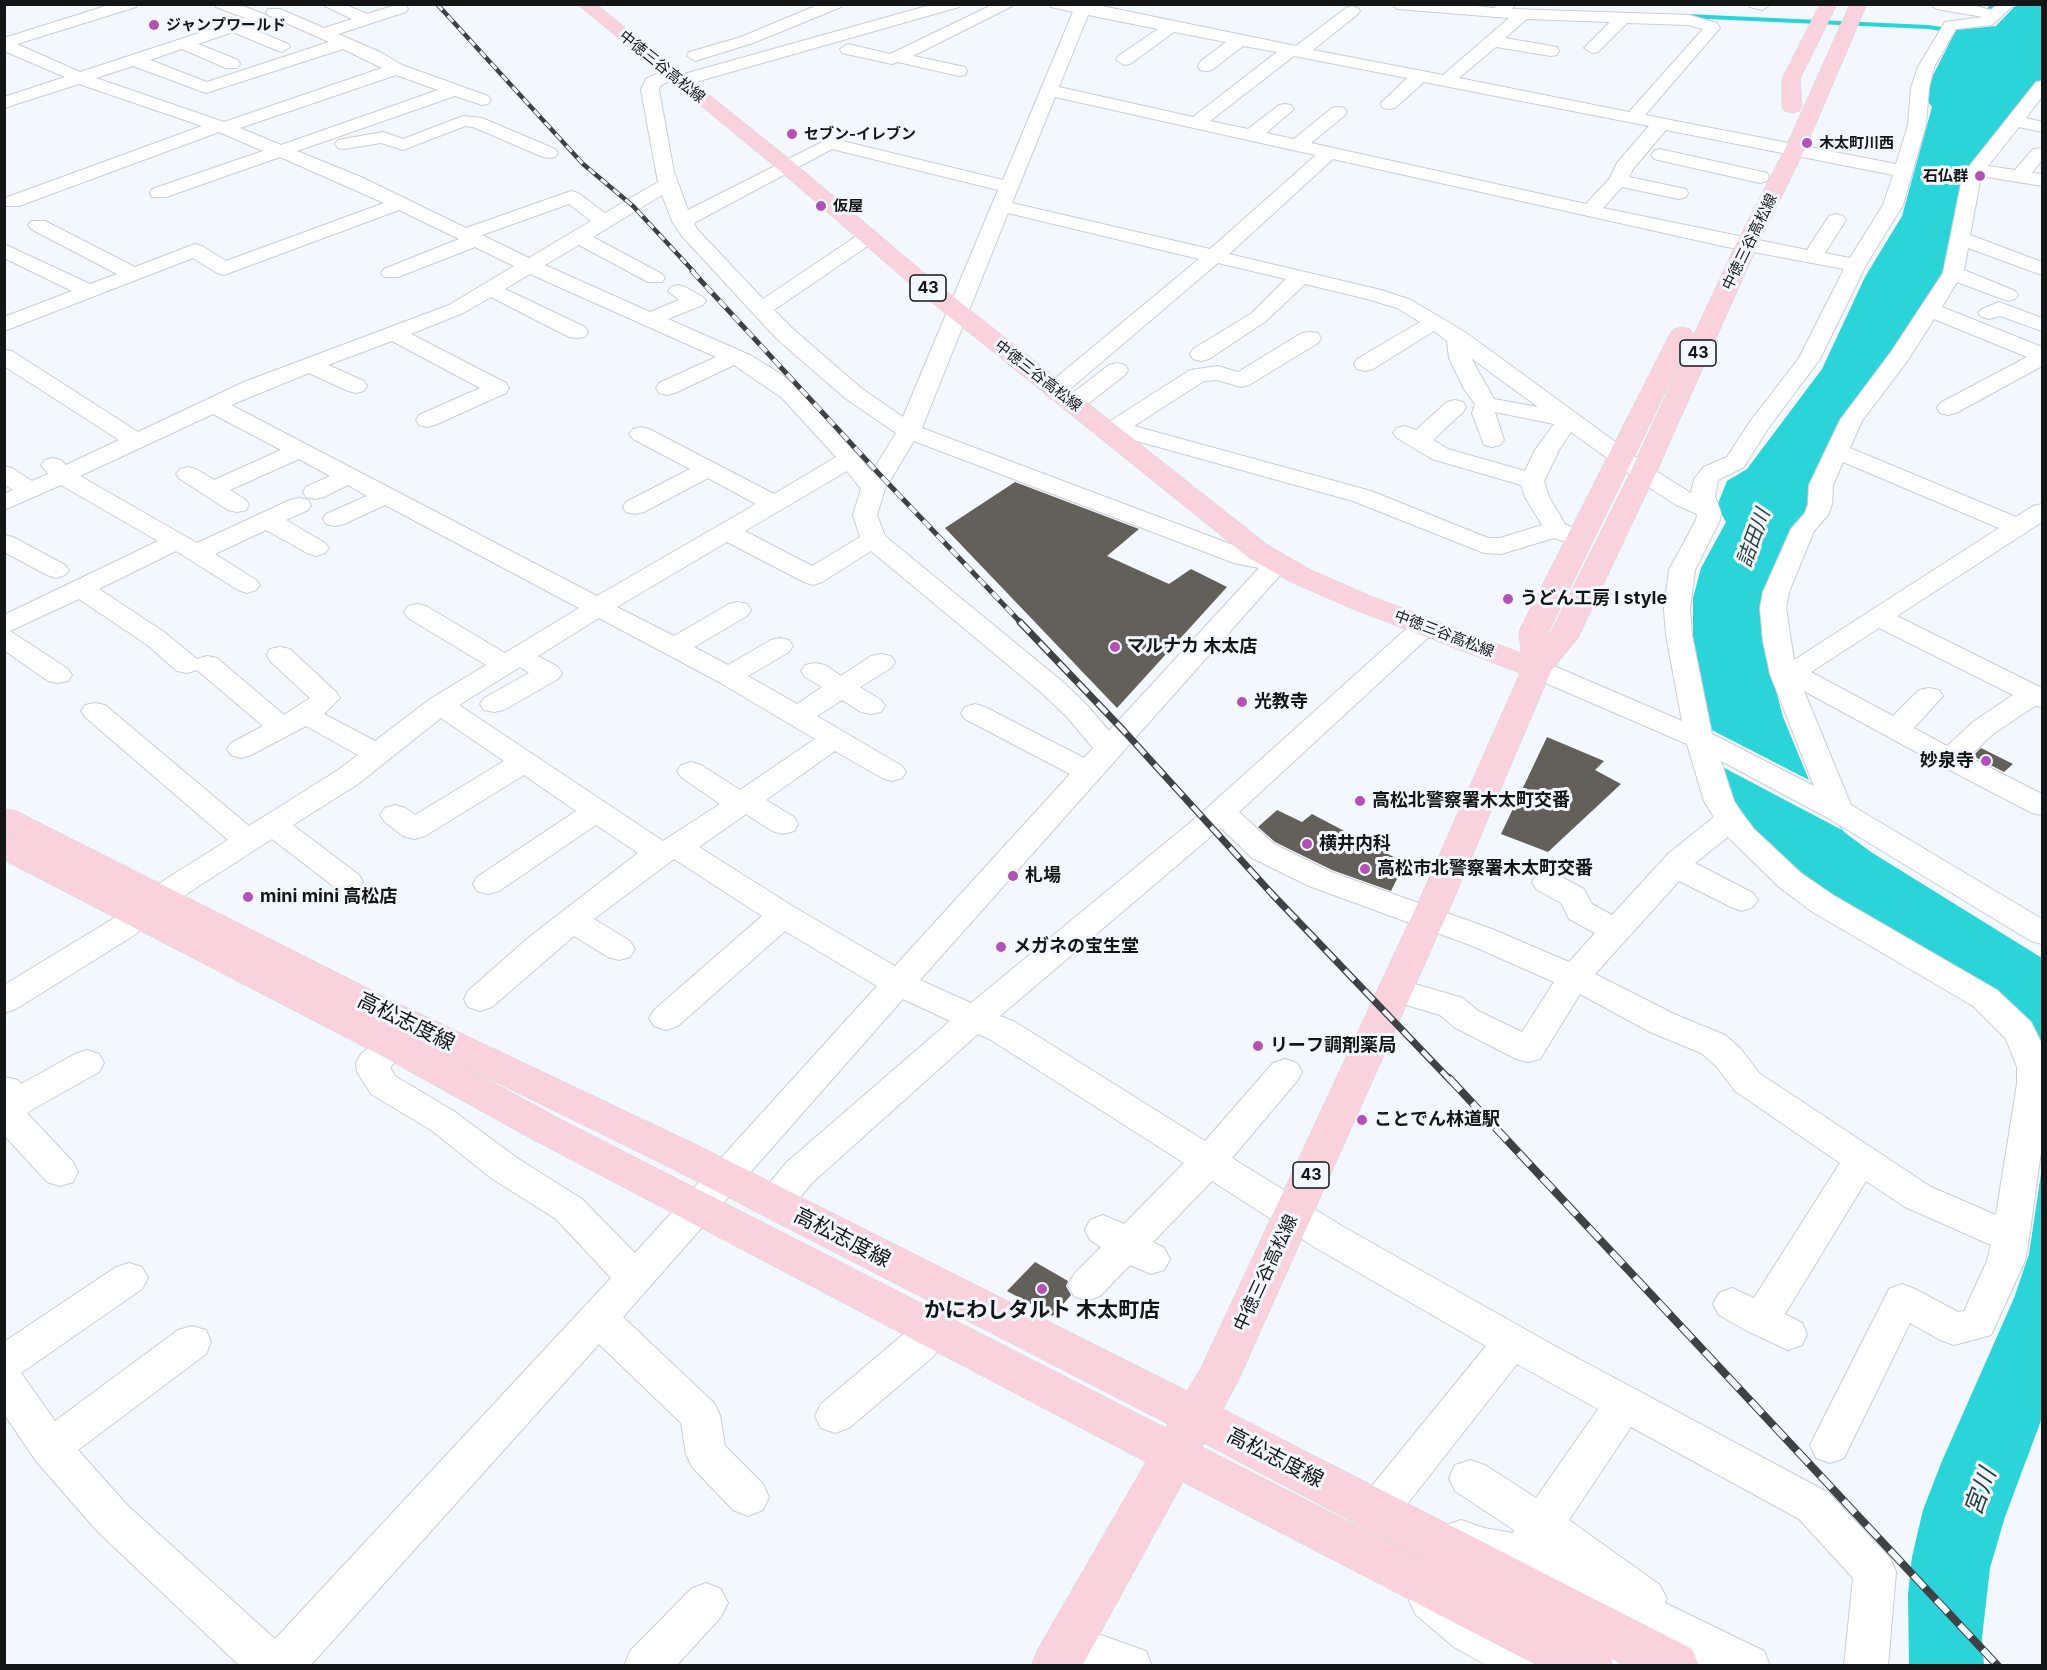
<!DOCTYPE html>
<html>
<head>
<meta charset="utf-8">
<style>
  body { margin:0 }
  #map { position:relative; width:2047px; height:1670px; overflow:hidden; background:#f3f8ff; font-family:Inter,sans-serif }
  canvas { display:block }
  .frame { position:absolute; inset:0; border:6px solid #131517; pointer-events:none }
</style>
</head>
<body>
<div id="map">
<canvas width="2047" height="1670"></canvas>
<div class="frame"></div>
</div>
<script>
const context = document.querySelector('canvas').getContext('2d');
context.lineJoin = 'round';
function fillPath(path, color) { context.fillStyle = color; context.fill(path, 'evenodd'); }
const poly = rows => new Path2D(rows.map(r => 'M' + r).join(''));
function trace(path, color, width, dash) { context.strokeStyle = color; context.lineWidth = width; context.lineCap = dash ? 'butt' : 'round'; context.setLineDash(dash || []); context.stroke(path); }
function write(font, color, halo, rows, align = 'center') {
  context.font = font + ' Inter,"Noto Sans JP",sans-serif'; context.lineWidth = 6; context.setLineDash([]); context.textBaseline = 'middle'; context.strokeStyle = halo; context.fillStyle = color; for (const [text, x, y, turn = 0] of rows) {
    context.save(); context.translate(x, y); context.rotate((+turn || 0) * Math.PI / 180); context.textAlign = isNaN(turn) ? turn : align; if (halo) context.strokeText(text, 0, 0); context.fillText(text, 0, 0); context.restore();
  }
}
fillPath(poly([
  [2016,5,2042,5,2042,81,1968,173,1947,272,1809,509,1764,598,1761,634,1783,717,1809,780,1844,832,1871,852,2042,958,2042,1047,2033,1030,1816,891,1732,811,1717,768,1693,648,1693,598,1701,568,1726,522,1717,506,1727,481,1747,469,1822,369,1865,277,1902,216,1932,107,1923,95,1956,30,1996,26],
  [2042,1167,2042,1418,2005,1517,1990,1568,1982,1638,1984,1665,1909,1665,1908,1594,1912,1557,1923,1510,1942,1461,2014,1298,2029,1254]
]), '#2bd4d9');
fillPath(poly([
  [1704,726,1809,780,1842,830,1715,763]
]), '#f3f8ff');
trace(poly([
  [1988,11,1993,4],
  [1686,16,1928,27,1948,30]
]), '#2bd4d9', 4);
fillPath(poly([
  [1015,482,1139,529,1107,556,1169,584,1191,569,1227,587,1117,708,945,528],
  [1547,737,1604,761,1595,770,1621,784,1548,852,1501,834],
  [1981,748,2013,764,2004,772,1973,756],
  [1277,810,1302,822,1312,814,1405,863,1391,891,1332,870,1275,842,1258,827],
  [1035,1262,1068,1281,1066,1286,1071,1295,1053,1316,1007,1291]
]), '#635f59');
const minor = poly([
  [112,4,138,4,136,7,17,44,80,72,245,18,216,7,214,4,238,4,266,15,268,18,266,21,248,27,288,44,290,47,282,52,276,50,233,32,198,44,238,60,240,64,238,68,226,68,182,49,150,60,207,82,329,42,268,15,266,12,268,9,280,9,324,28,352,19,321,4,344,4,367,14,399,4,406,6,408,9,406,12,338,34,380,52,402,65,488,96,491,100,488,104,482,105,455,96,297,151,361,177,466,228,571,191,578,193,605,213,658,182,641,90,646,79,664,70,676,70,678,74,677,76,934,4,961,4,959,7,685,85,673,85,671,80,660,86,659,90,674,172,688,210,830,138,1003,180,1073,12,1051,7,1049,4,1092,4,1296,46,1346,8,1352,6,1358,8,1360,11,1358,14,1313,50,1443,75,1509,18,1398,9,1390,4,1456,4,1494,8,1498,4,1516,4,1512,9,1689,15,1717,23,1720,28,1645,115,1896,164,1908,125,1911,88,1918,67,1945,22,1983,17,1937,9,1929,4,1968,4,1991,10,1997,4,2015,4,1992,25,1956,29,1934,67,1929,88,1926,125,1903,205,1866,265,1820,359,1767,430,1744,467,1718,480,1715,496,1721,513,1720,520,1695,570,1690,609,1692,635,1712,734,1814,786,1770,674,1763,641,1760,608,1763,592,1791,529,1805,513,1808,504,1809,485,1840,420,1891,352,1943,273,1963,174,2036,82,2042,81,2042,97,2026,118,2042,122,2042,132,2019,127,1988,166,2015,170,2033,149,2042,148,2042,160,2032,173,2042,174,2042,186,1981,176,1970,235,2042,262,2042,275,1968,248,1964,270,2015,291,2018,295,2015,299,2008,301,1957,282,1942,307,2042,347,2042,366,1956,413,1948,415,1940,413,1937,408,1940,403,2027,357,1934,319,1908,360,1862,421,1850,448,2016,517,2033,506,2042,504,2042,522,1897,616,2042,688,2042,707,2035,706,1993,734,1969,757,2042,794,2042,815,2032,813,1940,765,1804,691,1851,805,2042,919,2042,944,2031,941,1828,818,1721,761,1734,801,1742,813,1754,829,1801,873,1833,895,1997,990,2031,1022,2042,1044,2042,1145,2029,1238,2025,1261,1991,1335,1954,1345,1940,1340,1910,1323,1844,1458,1830,1463,1816,1458,1810,1445,1889,1289,1902,1284,1915,1289,1958,1312,1964,1311,1987,1261,1991,1245,1905,1207,1866,1181,1785,1314,1802,1323,1807,1334,1802,1345,1788,1350,1747,1331,1719,1315,1713,1304,1719,1293,1732,1288,1754,1298,1840,1163,1735,1091,1716,1066,1701,1053,1650,1032,1580,994,1540,1059,1528,1062,1516,1059,1454,1027,1440,1015,1382,998,1378,990,1382,982,1394,978,1463,998,1478,1011,1522,1032,1554,982,1470,945,1309,886,1252,858,1221,828,1000,1016,1015,1022,1205,1141,1273,1063,1285,1059,1297,1063,1302,1072,1297,1081,1232,1158,1342,1226,1553,1345,1829,1493,1890,1558,1896,1572,1888,1666,1844,1666,1853,1578,1799,1519,1631,1427,1569,1520,1660,1585,1667,1599,1665,1603,1764,1651,1770,1666,1701,1666,1515,1572,1484,1566,1446,1553,1440,1539,1446,1525,1461,1520,1484,1528,1513,1533,1514,1530,1455,1491,1449,1478,1455,1465,1470,1460,1485,1465,1536,1498,1598,1409,1517,1364,1408,1503,1416,1517,1410,1530,1395,1536,1362,1524,1356,1511,1362,1498,1486,1346,1316,1248,1212,1181,1153,1242,1164,1248,1170,1259,1164,1270,1151,1274,1130,1265,1100,1296,1087,1301,1074,1296,1068,1285,1074,1274,1101,1247,1090,1240,1085,1230,1090,1220,1103,1215,1124,1224,1184,1163,991,1040,978,1034,813,1182,787,1213,774,1217,761,1213,756,1203,761,1193,787,1162,950,1021,903,999,623,1317,714,1403,720,1415,725,1446,763,1484,769,1497,763,1510,748,1516,733,1510,692,1467,686,1454,681,1423,599,1344,310,1666,240,1666,98,1532,36,1461,4,1414,4,1342,116,1267,129,1263,142,1267,148,1278,142,1289,21,1373,55,1421,178,1330,192,1326,206,1330,211,1342,206,1354,78,1450,128,1506,275,1639,611,1278,556,1219,491,1178,431,1130,371,1094,357,1072,356,1063,361,1054,381,1036,393,1033,405,1036,410,1045,405,1054,390,1067,395,1076,455,1112,517,1158,582,1199,635,1253,877,986,785,931,678,1026,666,1030,654,1026,649,1018,654,1010,762,916,674,859,594,919,630,941,635,949,630,957,619,960,608,957,574,936,492,1007,480,1011,468,1007,464,999,468,991,528,938,638,853,596,825,499,891,488,894,477,891,473,884,477,877,576,811,524,775,425,836,414,839,403,836,385,822,380,815,385,808,395,805,405,808,415,815,504,761,441,718,358,784,293,825,359,875,363,882,359,889,348,892,337,889,272,839,188,893,133,936,16,1009,4,1013,4,985,111,920,166,879,228,840,85,717,81,711,85,705,95,703,105,705,249,826,338,770,358,755,306,726,251,755,241,758,231,755,227,749,231,743,263,726,197,670,187,673,177,671,146,644,79,599,10,631,68,669,72,675,68,681,58,683,48,681,4,650,4,615,158,541,61,485,4,510,4,494,13,490,4,484,4,466,12,468,32,481,48,474,41,465,45,460,53,458,61,460,66,465,119,440,4,366,4,350,12,351,138,432,244,382,449,305,514,266,475,247,398,277,384,277,381,273,384,269,459,239,399,210,224,275,217,273,193,258,4,331,4,317,72,291,4,258,4,244,90,284,117,274,31,229,28,225,31,221,45,221,135,267,195,244,202,246,226,261,384,203,280,157,166,197,152,197,150,193,152,189,263,151,219,132,19,206,5,206,5,198,202,126,79,84,4,108,4,97,65,77,4,51,4,38,112,4],
  [1088,15,1158,29,1118,56,1116,60,1124,65,1130,64,1174,32,1226,42,1200,62,1198,66,1200,70,1206,71,1212,70,1243,46,1277,52,1193,117,1059,87,1088,15],
  [1527,19,1610,22,1584,48,1592,53,1598,52,1627,23,1688,25,1703,29,1629,112,1459,78,1496,47,1551,56,1557,55,1559,51,1557,47,1505,38,1527,19],
  [343,49,382,68,224,122,96,78,133,66,206,93,343,49],
  [1294,56,1407,78,1380,104,1383,108,1389,109,1395,108,1424,82,1649,126,1617,163,1610,178,1586,204,1311,143,1344,116,1347,112,1344,108,1338,107,1332,108,1294,139,1266,133,1294,109,1291,105,1285,104,1279,105,1248,129,1210,121,1294,56],
  [396,75,438,90,281,145,240,128,396,75],
  [1055,97,1297,151,1316,155,1210,249,1012,203,1055,97],
  [1666,130,1893,175,1883,205,1850,258,1825,253,1846,220,1843,216,1836,214,1829,216,1807,250,1603,208,1622,187,1679,199,1686,197,1688,193,1686,189,1629,177,1633,169,1666,130],
  [832,149,998,190,903,417,861,388,793,329,774,310,875,241,878,237,875,233,861,233,763,299,697,229,694,223,832,149],
  [1333,159,1727,247,1844,269,1799,358,1749,423,1727,457,1704,467,1698,474,1694,479,1691,493,1651,468,1465,332,1411,300,1381,290,1229,254,1333,159],
  [662,195,672,221,681,235,777,339,845,398,896,433,872,472,798,388,782,375,752,356,668,319,703,305,706,301,703,297,685,287,678,285,671,287,668,291,679,300,650,312,545,265,579,245,648,282,662,282,665,278,662,274,593,237,662,195],
  [569,204,591,221,529,258,482,235,569,204],
  [1008,213,1199,259,1047,385,1044,390,1047,395,1055,397,1063,395,1218,263,1286,279,1252,313,1193,349,1190,354,1193,359,1201,361,1209,359,1266,321,1305,284,1367,299,1397,308,1420,322,1357,359,1354,364,1357,369,1365,371,1373,369,1434,331,1447,341,1449,358,1464,389,1475,404,1472,413,1484,445,1492,447,1500,445,1504,440,1495,412,1554,424,1535,450,1525,471,1448,449,1433,440,1463,412,1466,407,1463,402,1455,400,1447,402,1416,430,1405,426,1397,428,1393,433,1397,438,1432,459,1521,485,1525,497,1542,525,1500,538,1488,538,1371,491,1134,426,1204,381,1217,380,1241,387,1249,385,1318,343,1321,338,1318,333,1310,332,1302,333,1238,372,1218,366,1190,370,1101,427,1097,432,1101,437,1109,439,1119,436,1353,501,1484,553,1501,554,1554,538,1572,544,1581,542,1584,537,1581,532,1565,524,1549,497,1544,481,1559,450,1571,432,1635,478,1676,505,1697,514,1696,520,1669,570,1664,609,1666,635,1682,721,1547,663,1537,661,1527,663,1523,669,1527,675,1687,744,1704,801,1714,817,1669,853,1612,915,1592,904,1584,889,1558,875,1547,872,1536,875,1532,882,1536,889,1561,903,1569,919,1595,933,1569,962,1492,929,1331,872,1274,844,1239,812,1433,633,1437,627,1433,621,1424,619,1415,621,1198,816,971,1003,920,980,1290,564,1286,559,1249,551,922,428,1008,213],
  [530,274,716,357,659,383,656,388,659,393,667,395,675,393,734,365,782,398,836,457,774,494,649,429,641,427,633,429,629,434,633,439,690,469,626,502,623,507,626,512,635,514,644,512,708,478,756,504,597,596,231,405,309,373,348,391,356,393,364,391,367,386,364,381,328,365,392,341,480,388,419,415,416,420,419,425,427,427,435,425,506,393,509,388,506,383,411,334,463,313,491,297,569,337,577,338,585,337,588,332,585,327,505,289,530,274],
  [1471,358,1538,407,1494,399,1471,358],
  [213,414,281,450,214,480,196,469,188,467,180,469,176,474,180,479,228,510,237,512,246,510,249,505,246,500,230,490,299,459,330,476,306,487,303,492,306,497,315,499,324,497,348,485,367,496,326,514,323,519,326,524,335,526,344,524,385,505,579,608,505,653,426,606,417,604,408,606,404,612,408,618,486,665,430,699,375,741,324,714,340,698,336,692,290,649,280,647,270,649,267,655,270,661,310,698,284,715,217,658,207,656,197,659,164,632,99,589,176,551,238,590,247,593,256,590,260,585,256,580,215,554,266,530,307,553,316,556,325,553,329,548,325,543,286,520,308,510,311,505,308,500,299,498,290,500,197,543,80,476,213,414],
  [914,441,1234,563,1259,568,1109,731,1087,705,1063,682,885,536,877,515,885,489,914,441],
  [1843,462,1999,528,1794,660,1786,608,1789,592,1814,531,1828,515,1832,504,1833,485,1843,462],
  [847,471,861,489,853,515,860,537,812,566,745,531,847,471],
  [727,542,804,582,813,585,822,582,871,551,1043,694,1067,717,1093,748,1084,758,985,707,975,704,965,707,961,713,965,719,1070,774,895,966,794,907,699,847,746,814,772,831,783,834,794,831,798,824,794,817,766,800,835,751,882,778,892,781,902,778,906,772,902,766,817,716,842,700,861,712,871,714,881,712,885,706,881,700,860,687,891,668,895,662,891,656,881,654,871,656,841,676,825,665,815,663,805,665,801,671,805,677,822,687,797,704,748,676,789,652,793,646,789,640,780,638,771,640,728,665,694,647,747,616,751,610,747,604,738,602,729,604,674,636,617,607,727,542],
  [599,618,719,682,815,739,740,790,701,765,691,762,681,765,677,771,681,777,720,804,663,841,459,705,520,667,529,673,484,698,480,704,484,710,494,712,504,710,558,679,562,673,558,667,538,656,599,618],
  [1879,628,2013,695,1973,722,1947,746,1914,728,1943,696,1939,690,1929,688,1919,690,1893,716,1811,672,1879,628],
  [1728,837,1779,887,1811,911,1973,1006,2006,1039,2017,1067,2017,1084,1996,1215,1931,1187,1759,1073,1740,1048,1725,1035,1674,1014,1595,974,1679,881,1731,907,1742,911,1753,907,1758,900,1753,893,1695,863,1728,837],
  [820,4,843,4,841,7,753,43,695,61,687,56,689,52,741,37,820,4],
  [994,4,1016,4,913,56,965,67,967,71,965,75,959,76,898,62,892,64,842,53,840,49,848,44,890,54,994,4],
  [1748,4,1770,4,1770,5,1762,10,1750,7,1748,4],
  [463,116,482,118,555,149,558,153,555,157,549,158,543,157,473,127,465,126,403,150,381,143,344,149,338,148,335,144,338,140,383,132,403,139,463,116],
  [1660,149,1767,173,1769,177,1767,181,1760,183,1654,159,1651,155,1654,151,1660,149],
  [1999,302,2042,318,2042,331,2000,316,1989,319,1982,317,1978,313,1982,309,1999,302],
  [1117,363,1125,365,1128,370,1125,375,1081,409,1073,411,1065,409,1062,404,1065,399,1109,365,1117,363],
  [4,535,13,537,65,565,69,570,65,575,56,578,47,575,4,552,4,535],
  [87,1050,99,1054,104,1063,99,1072,28,1112,28,1114,73,1162,78,1172,73,1182,60,1186,47,1182,4,1135,4,1077,18,1080,21,1084,75,1054,87,1050],
  [931,1312,945,1317,950,1328,934,1356,849,1428,835,1433,821,1428,815,1416,821,1404,906,1332,917,1317,931,1312],
  [1431,1581,1446,1587,1484,1617,1548,1651,1554,1666,1488,1666,1454,1647,1416,1615,1409,1601,1416,1587,1431,1581],
  [706,1583,721,1589,728,1603,721,1617,676,1666,624,1666,630,1651,691,1589,706,1583],
  [1067,1623,1146,1651,1152,1666,1068,1666,1051,1659,1045,1644,1051,1629,1067,1623]
]);
const major = poly([
  [577,4,596,4,793,162,941,287,1269,546,1311,570,1368,595,1521,653,1519,631,1670,334,1674,329,1682,327,1690,329,1694,334,1549,631,1549,636,1630,473,1736,244,1785,149,1850,4,1867,4,1805,149,1758,244,1656,473,1578,638,1551,671,1452,903,1239,1379,1223,1409,1692,1649,1699,1666,1625,1666,1610,1657,1613,1666,1538,1666,1183,1482,1082,1666,1031,1666,1038,1649,1146,1462,532,1139,380,1055,4,860,4,835,15,838,4,833,4,809,16,811,391,1000,697,1145,1187,1391,1201,1368,1418,903,1520,673,1348,607,1291,582,1249,558,925,297,779,170,577,4],
  [459,1064,669,1167,1168,1424,1166,1428,560,1119,459,1064],
  [1204,1443,1438,1567,1202,1447,1204,1443],
  [1820,4,1837,4,1800,79,1802,107,1799,111,1792,113,1785,111,1782,107,1782,79,1820,4]
]);
trace(minor, '#c8ced4', 2);
trace(major, '#d5d5d5', 1);
fillPath(minor, '#fff');
fillPath(major, '#f9d2de');
const railFar3 = poly([
  [437,4,583,164,633,206,694,272]
]);
const railFar2 = poly([
  [692,271,881,476,1022,624]
]);
const railFar1 = poly([
  [1020,622,1124,731,1273,895,1450,1080]
]);
const rail = poly([
  [1449,1078,1998,1666]
]);
trace(railFar3, '#3f4245', 4.5);
trace(railFar2, '#3f4245', 5);
trace(railFar1, '#3f4245', 7);
trace(rail, '#3f4245', 8);
trace(railFar3, '#f3f8ff', 3, [8]);
trace(railFar2, '#f3f8ff', 4, [10]);
trace(railFar1, '#f3f8ff', 4.5, [14]);
trace(rail, '#f3f8ff', 6, [17]);
for (const [x, y, r, color] of [
  [154,25,6,"#b351b7"],
  [792,134,6,"#b351b7"],
  [1807,143,6,"#b351b7"],
  [1980,176,6,"#b351b7"],
  [821,206,6,"#b351b7"],
  [1508,599,6,"#b351b7"],
  [1115,647,6,"#b351b7"],
  [1242,702,6,"#b351b7"],
  [1986,761,6,"#b351b7"],
  [1360,801,6,"#b351b7"],
  [1307,844,6,"#b351b7"],
  [1365,869,6,"#b351b7"],
  [1013,876,6,"#b351b7"],
  [248,897,6,"#b351b7"],
  [1001,947,6,"#b351b7"],
  [1258,1046,6,"#b351b7"],
  [1362,1120,6,"#b351b7"],
  [1042,1289,6,"#b351b7"]
]) { const dot = new Path2D(); dot.arc(x, y, r, 0, 2 * Math.PI); context.fillStyle = color; context.fill(dot); trace(dot, '#f3f8ff', 2); }
write('bold 15px', '#131517', '#f3f8ff', [
  ["ジャンプワールド",166,25],
  ["セブン-イレブン",804,134],
  ["木太町川西",1819,143],
  ["石仏群",1968,176,"right"],
  ["仮屋",833,206]
], 'left');
write('15px', '#131517', '#f3f8ff', [
  ["中徳三谷高松線",662,67,39],
  ["中徳三谷高松線",1750,242,-64],
  ["中徳三谷高松線",1038,376,38],
  ["中徳三谷高松線",1444,634,21]
]);
for (const [x, y, w] of [
  [928,288,36],
  [1698,353,36],
  [1311,1175,36]
]) { const box = new Path2D(); box.roundRect(x - w / 2, y - 13, w, 26, 4.5); context.fillStyle = '#f3f8ff'; context.fill(box); trace(box, '#131517', 1.5); }
write('bold 16px', '#131517', null, [
  ["43",928,288],
  ["43",1698,353],
  ["43",1311,1175]
]);
write('bold 18px', '#131517', '#f3f8ff', [
  ["うどん工房 I style",1520,599],
  ["マルナカ 木太店",1127,647],
  ["光教寺",1254,702],
  ["妙泉寺",1974,761,"right"],
  ["高松北警察署木太町交番",1372,801],
  ["横井内科",1319,844],
  ["高松市北警察署木太町交番",1377,869],
  ["札場",1025,876],
  ["mini mini 高松店",260,897],
  ["メガネの宝生堂",1013,947],
  ["リーフ調剤薬局",1270,1046],
  ["ことでん林道駅",1374,1120]
], 'left');
write('18px', '#131517', '#f3f8ff', [
  ["中徳三谷高松線",1266,1273,-65]
]);
write('italic 20px', '#253f3f', '#f3f8ff', [
  ["詰田川",1754,538,-70]
]);
write('21px', '#131517', '#f3f8ff', [
  ["高松志度線",406,1022,26],
  ["高松志度線",842,1238,27],
  ["高松志度線",1275,1458,27]
]);
write('bold 21px', '#131517', '#f3f8ff', [
  ["かにわしタルト 木太町店",1042,1311]
]);
write('italic 24px', '#253f3f', '#f3f8ff', [
  ["宮川",1981,1492,-70]
]);
</script>
</body>
</html>
